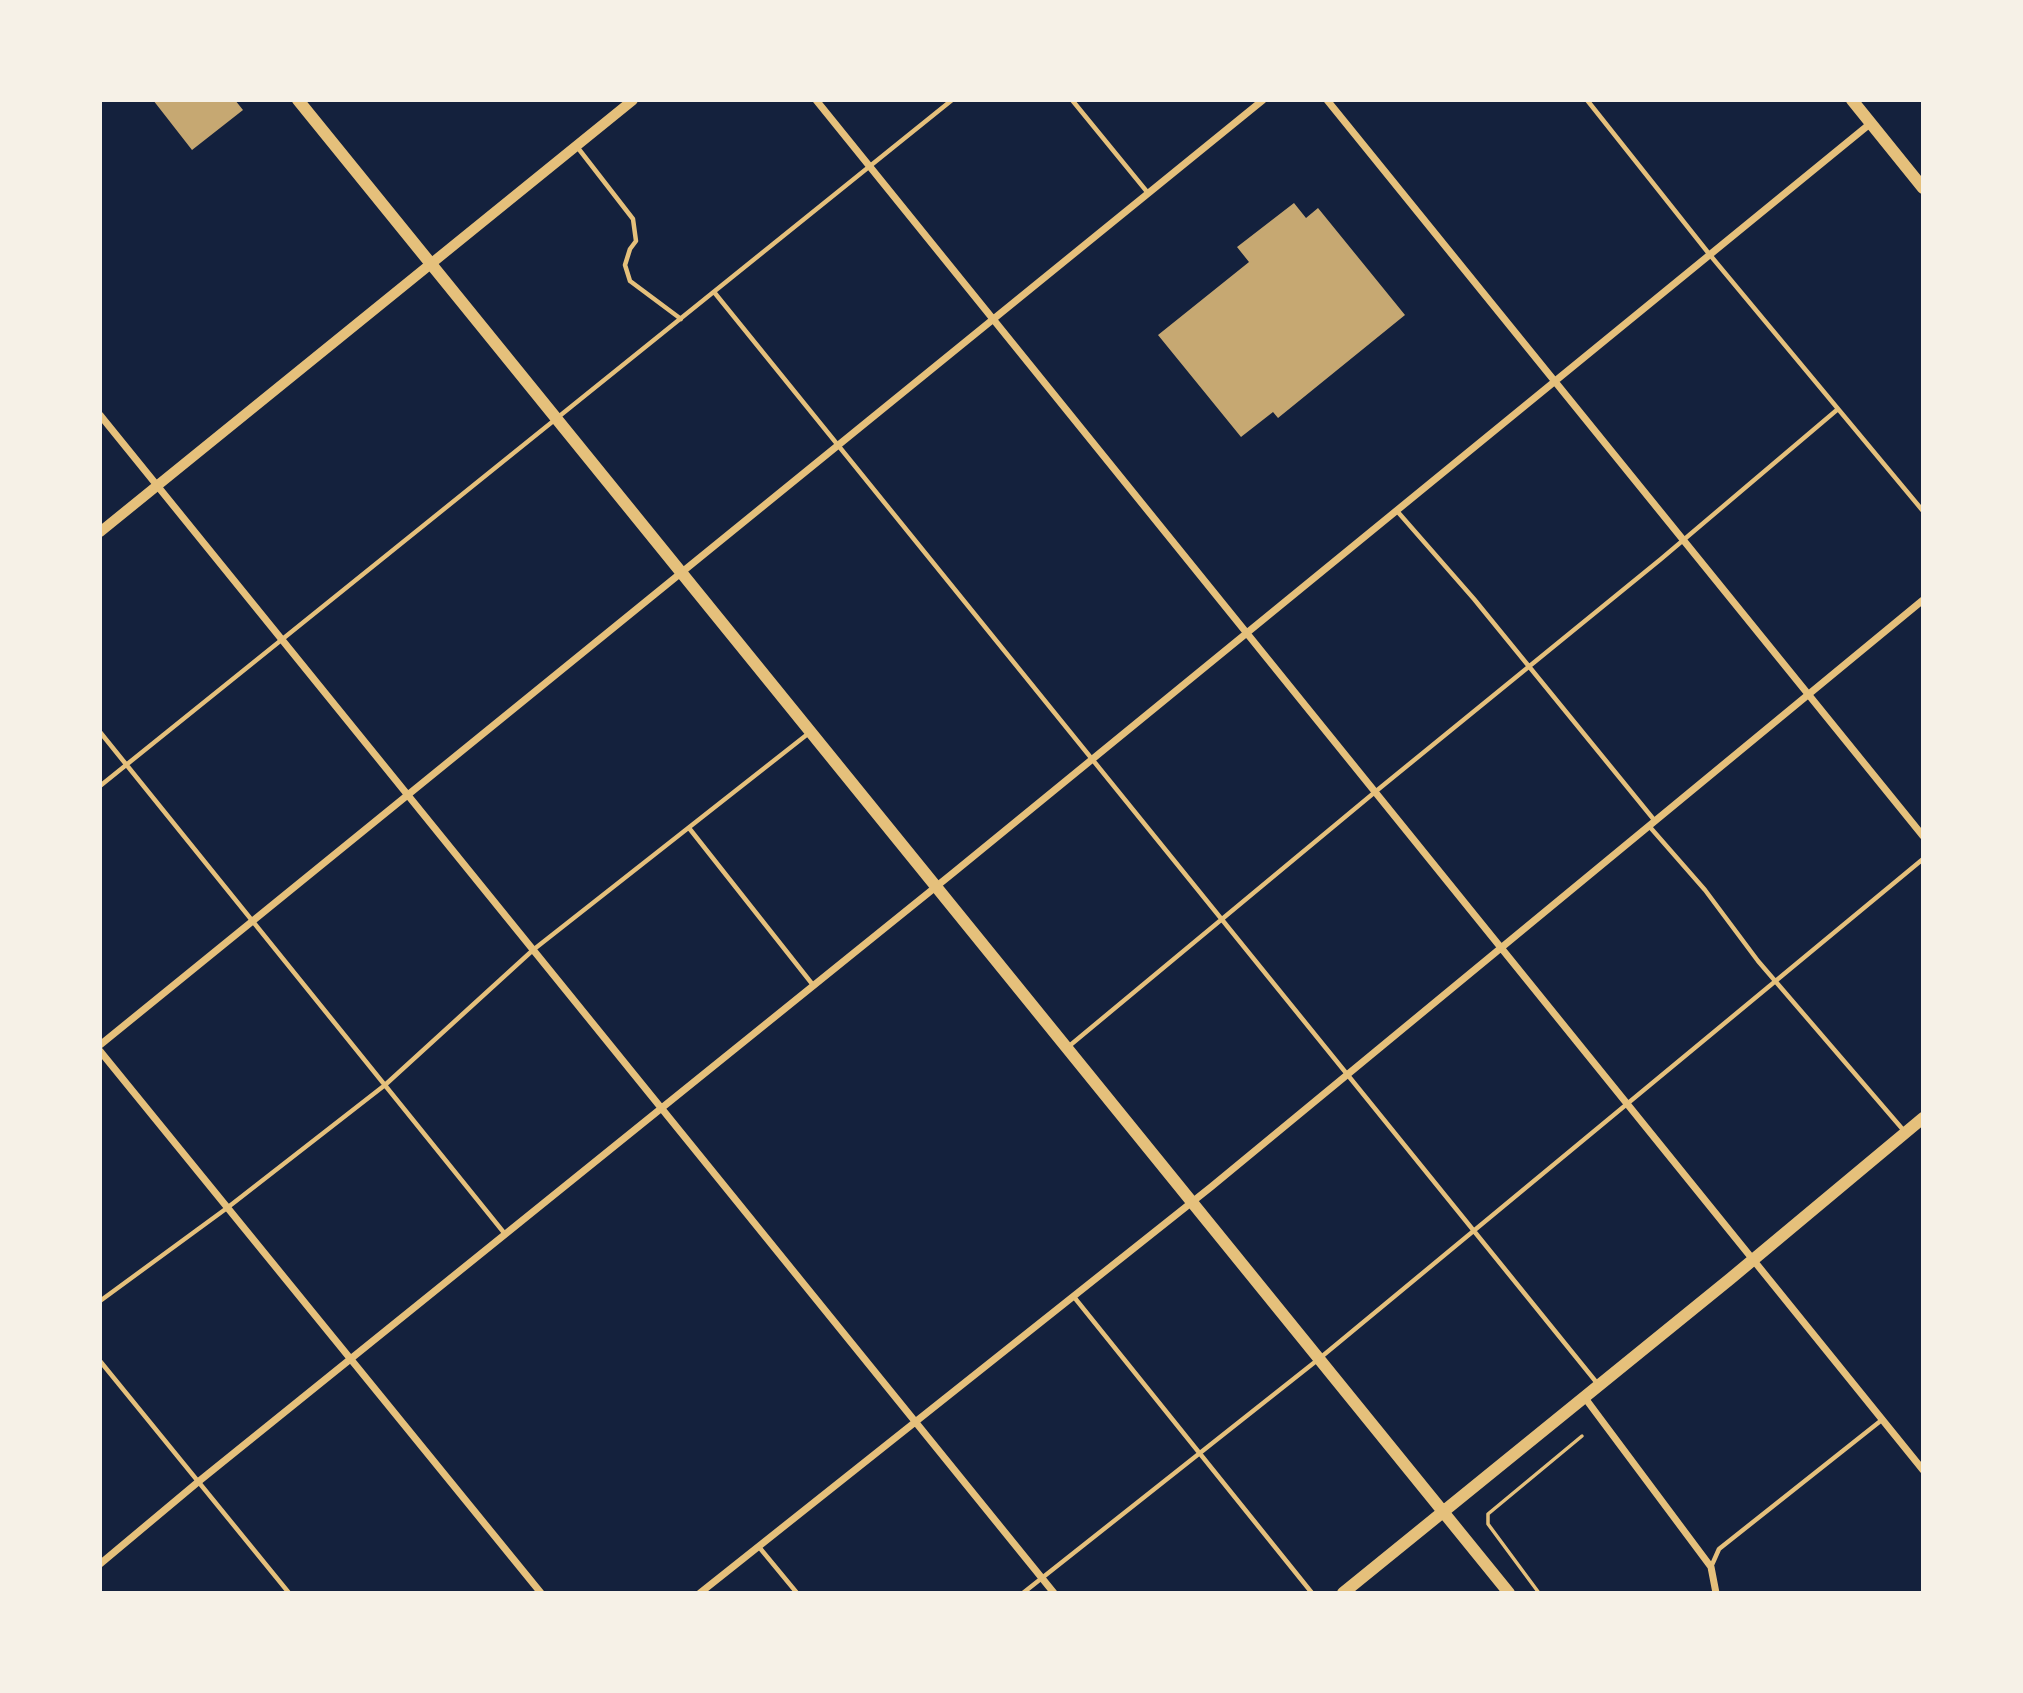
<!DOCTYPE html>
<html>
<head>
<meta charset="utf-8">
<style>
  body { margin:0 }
  #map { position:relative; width:2023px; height:1693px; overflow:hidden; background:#14213d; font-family:"Titillium Web",sans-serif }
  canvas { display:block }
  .frame { position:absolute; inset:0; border:102px solid #f6f1e7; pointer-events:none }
</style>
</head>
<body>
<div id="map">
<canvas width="2023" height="1693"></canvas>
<div class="frame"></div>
</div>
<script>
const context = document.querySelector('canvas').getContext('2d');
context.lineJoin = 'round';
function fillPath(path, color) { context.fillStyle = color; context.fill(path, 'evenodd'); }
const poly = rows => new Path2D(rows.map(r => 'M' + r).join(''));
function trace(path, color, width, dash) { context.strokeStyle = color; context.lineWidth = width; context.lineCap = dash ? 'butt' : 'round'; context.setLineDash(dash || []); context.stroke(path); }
fillPath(poly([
  [153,100,235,100,243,110,192,150],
  [1294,203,1306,218,1318,208,1405,315,1278,418,1273,412,1241,437,1158,335,1249,262,1237,247]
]), '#c6a872');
trace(poly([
  [1539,1593,1488,1524,1488,1514,1582,1436]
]), '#e5c07b', 3.5);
trace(poly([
  [1072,100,1148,193],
  [1587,100,1710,255,1923,511],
  [578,148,633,219,636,241,630,249,625,265,630,281,681,319],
  [714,292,1597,1383],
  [1397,511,1474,599,1655,821],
  [100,732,505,1234],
  [100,786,952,100],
  [1649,826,1705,890,1758,961,1905,1132],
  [689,828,813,985],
  [1068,1047,1375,792,1661,559,1838,409],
  [1074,1297,1312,1593],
  [100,1301,227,1208,385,1085,533,950,809,733],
  [100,1361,289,1593],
  [759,1547,797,1593],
  [1711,1567,1719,1549,1883,1419],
  [1023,1593,1320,1358,1923,859]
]), '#e5c07b', 4.5);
trace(poly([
  [816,100,1923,1470],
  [1327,100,1923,836],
  [100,415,1054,1593],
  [100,1045,1263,100],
  [100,1051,541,1593],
  [1585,1398,1711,1567,1716,1593],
  [100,1564,198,1482,953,873,1871,123],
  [700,1593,1211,1187,1923,600]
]), '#e5c07b', 7);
trace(poly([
  [100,532,633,100]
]), '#e5c07b', 10);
trace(poly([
  [298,100,1509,1593],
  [1852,100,1923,188],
  [1343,1593,1730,1279,1923,1118]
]), '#e5c07b', 12);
</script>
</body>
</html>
